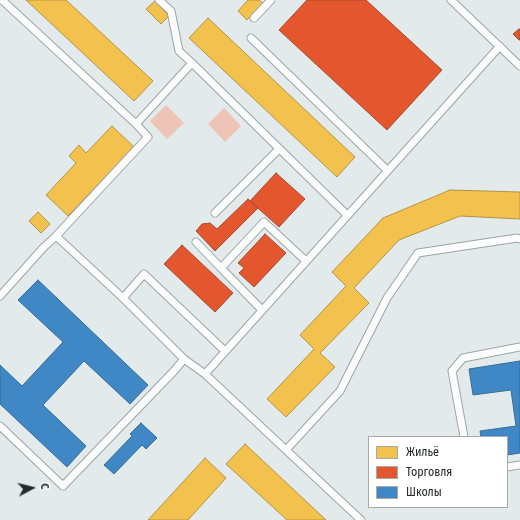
<!DOCTYPE html>
<html>
<head>
<meta charset="utf-8">
<style>
  body { margin:0 }
  #map { position:relative; width:520px; height:520px; overflow:hidden; background:#e2eaeb; font-family:"Fira Sans Condensed",sans-serif }
  canvas { display:block }
  .legend { position:absolute; left:368px; top:436px; width:140px; height:72px; box-sizing:border-box; background:#fff; border:1px solid #a7aaaa; margin:0; padding:5px 7px; list-style:none; font-size:12px; color:#242a2a }
  .legend li { display:flex; align-items:center; gap:8px; height:20px }
  .legend b { width:20px; border:1px solid #a7aaaa }
  .north { position:absolute; left:12px; top:468px; width:40px; height:40px; -webkit-text-stroke:3px #fff; paint-order:stroke; rotate:83deg; font-size:11px; font-weight:700; line-height:16px; text-align:center; color:#242a2a }
  .north::after { content:''; display:block; margin:auto; width:14px; height:18px; background:#242a2a; clip-path:polygon(50% 0,100% 100%,50% 72%,0 100%) }
</style>
</head>
<body>
<div id="map">
<canvas width="520" height="520"></canvas>
<ul class="legend">
<li><b style="height:11px;background:#f2c14e"></b>Жильё</li>
<li><b style="height:11px;background:#e4572e"></b>Торговля</li>
<li><b style="height:11px;background:#3f88c5"></b>Школы</li>
</ul>
<div class="north">С</div>
</div>
<script>
const context = document.querySelector('canvas').getContext('2d');
context.lineJoin = 'round';
function fillPath(path, color) { context.fillStyle = color; context.fill(path, 'evenodd'); }
const poly = rows => new Path2D(rows.map(r => 'M' + r).join(''));
function trace(path, color, width, dash) { context.strokeStyle = color; context.lineWidth = width; context.lineCap = dash ? 'butt' : 'round'; context.setLineDash(dash || []); context.stroke(path); }
fillPath(poly([
  [166,105,184,123,167,139,150,121],
  [224,108,241,126,225,142,208,124]
]), '#edc4b6');
const homes = poly([
  [26,0,66,0,153,81,134,101,26,0],
  [248,0,259,0,263,3,247,20,238,11,248,0],
  [155,1,169,16,161,24,146,9,155,1],
  [208,18,355,157,337,177,189,38,208,18],
  [112,126,134,147,68,216,46,195,76,163,69,156,79,145,86,153,112,126],
  [450,190,520,192,520,219,460,216,399,240,354,288,369,303,320,353,335,367,286,417,267,399,314,349,300,335,346,286,332,272,383,218,450,190],
  [38,212,50,224,41,233,29,221,38,212],
  [245,444,326,520,287,520,226,464,245,444],
  [205,458,226,478,188,520,148,520,205,458]
]);
fillPath(homes, '#f2c14e');
trace(homes, '#b49443', 1);
const shops = poly([
  [307,0,366,0,442,70,387,130,279,30,307,0],
  [519,29,520,30,520,40,519,40,513,34,519,29],
  [276,173,305,199,279,227,250,201,276,173],
  [248,199,258,208,215,251,196,231,202,224,210,223,217,229,248,199],
  [265,234,286,253,254,287,239,273,244,268,238,263,265,234],
  [182,245,233,293,215,312,164,264,182,245]
]);
fillPath(shops, '#e4572e');
trace(shops, '#aa4a2d', 1);
const schools = poly([
  [38,280,148,385,130,404,84,361,43,405,86,446,67,467,0,404,0,365,22,386,63,342,18,300,38,280],
  [520,361,520,453,507,455,507,437,481,437,480,431,516,426,511,390,473,395,469,369,520,361],
  [141,423,157,438,146,449,142,445,114,474,104,465,132,436,130,434,141,423]
]);
fillPath(schools, '#3f88c5');
trace(schools, '#376c96', 1);
const lane = poly([
  [2,0,136,124,148,137,56,236,123,298,184,359,205,374],
  [451,0,520,66],
  [254,18,271,0],
  [251,38,387,170],
  [500,46,205,374,286,450,340,391,387,298,418,253,517,238,520,239],
  [192,63,347,215],
  [136,124,192,63,179,51,171,11,159,0],
  [215,213,279,149],
  [196,242,221,268,264,222,306,261],
  [221,268,262,310],
  [0,296,43,248,56,236],
  [123,298,144,274,225,351],
  [0,426,63,486,174,371,184,359],
  [464,437,452,371,463,358,520,347],
  [286,450,361,520],
  [507,467,520,465]
]);
trace(lane, '#9ea4a5', 9);
trace(lane, '#fbfcfc', 7);
</script>
</body>
</html>
